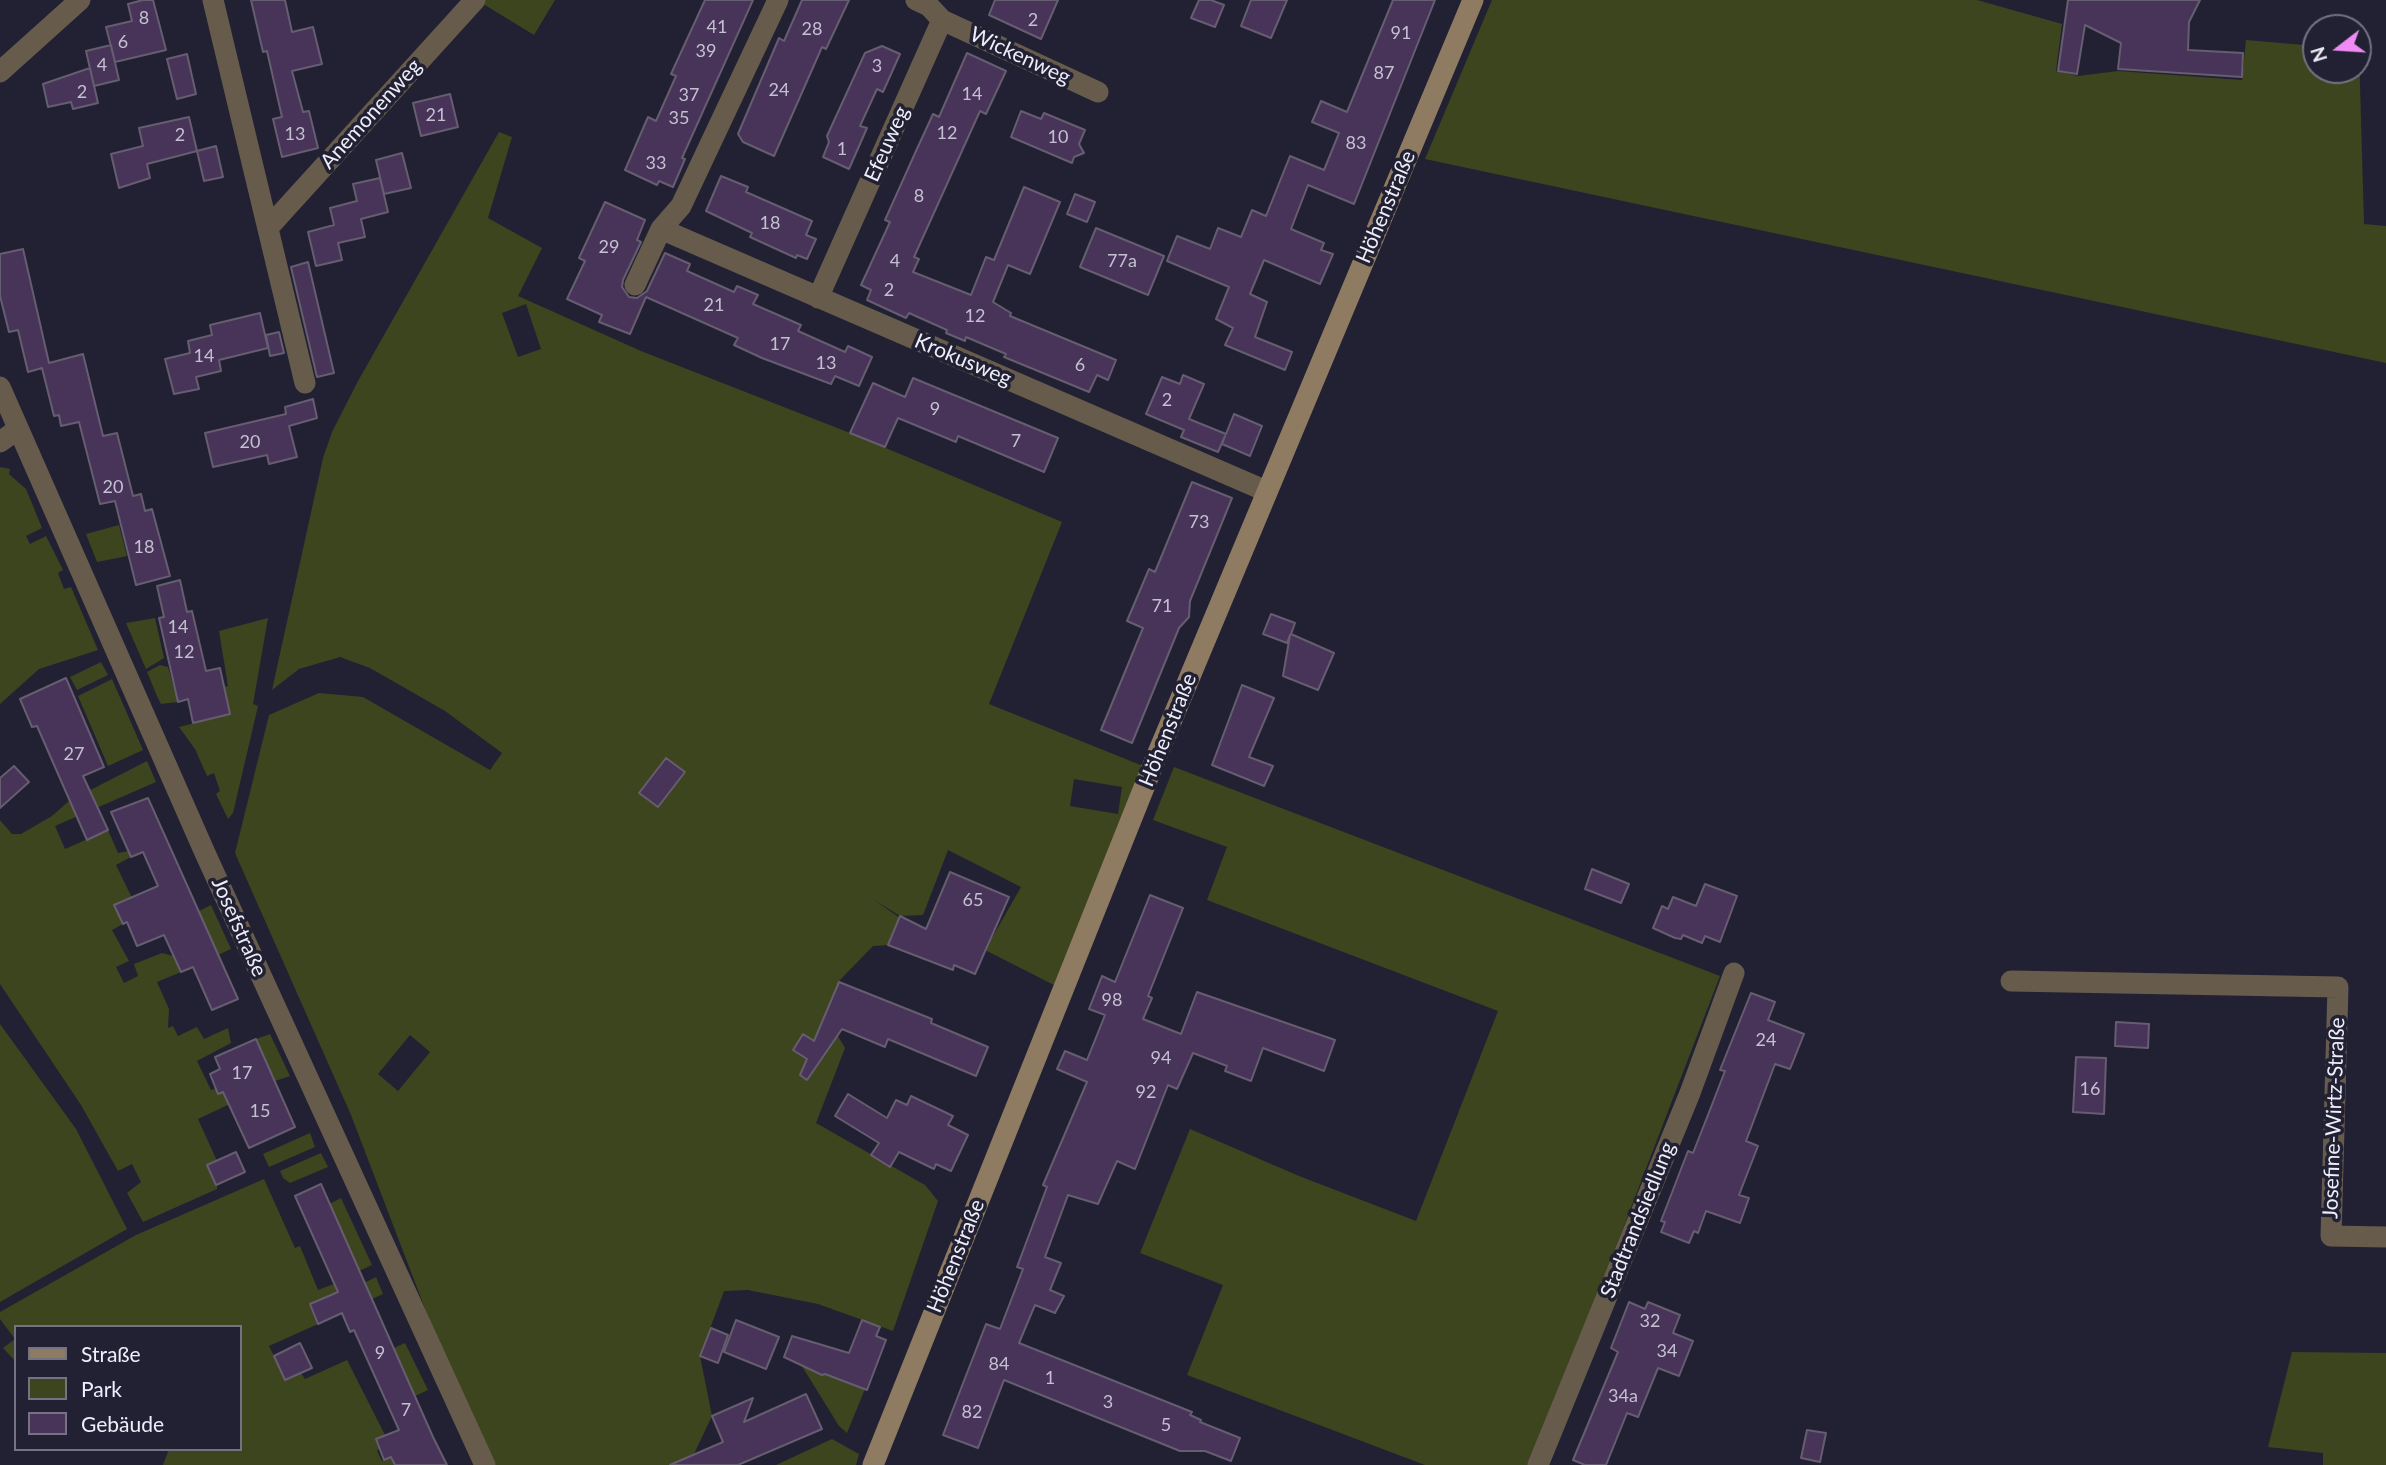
<!DOCTYPE html>
<html>
<head>
<meta charset="utf-8">
<style>
  body { margin:0 }
  #map { position:relative; width:2386px; height:1465px; overflow:hidden; background:#212133; font-family:Lato,sans-serif }
  canvas { display:block }
  .legend { position:absolute; left:14px; top:1325px; width:228px; height:126px; box-sizing:border-box; background:#212133; border:2px solid #737383; margin:0; padding:9px 12px; list-style:none; font-size:21px; color:#eeeefa }
  .legend li { display:flex; align-items:center; gap:14px; height:35px }
  .legend b { width:35px; border:2px solid #737383 }
  .north { position:absolute; left:2302px; top:14px; width:70px; height:70px; box-sizing:border-box; background:#212133; border:2px solid #737383; border-radius:50%; rotate:253deg; font-size:19px; font-weight:700; line-height:28px; text-align:center; color:#eeeefa }
  .north::after { content:''; display:block; margin:auto; width:24px; height:32px; background:#f08bf6; clip-path:polygon(50% 0,100% 100%,50% 72%,0 100%) }
</style>
</head>
<body>
<div id="map">
<canvas width="2386" height="1465"></canvas>
<ul class="legend">
<li><b style="height:9px;background:#8e7b61"></b>Straße</li>
<li><b style="height:19px;background:#3d451e"></b>Park</li>
<li><b style="height:19px;background:#473458"></b>Gebäude</li>
</ul>
<div class="north">N</div>
</div>
<script>
const context = document.querySelector('canvas').getContext('2d');
context.lineJoin = 'round';
function fillPath(path, color) { context.fillStyle = color; context.fill(path, 'evenodd'); }
const poly = rows => new Path2D(rows.map(r => 'M' + r).join(''));
function trace(path, color, width, dash) { context.strokeStyle = color; context.lineWidth = width; context.lineCap = dash ? 'butt' : 'round'; context.setLineDash(dash || []); context.stroke(path); }
function write(font, color, halo, rows, align = 'center') {
  context.font = font + ' Lato,sans-serif'; context.lineWidth = 7; context.setLineDash([]); context.textBaseline = 'middle'; context.strokeStyle = halo; context.fillStyle = color; for (const [text, x, y, turn = 0] of rows) {
    context.save(); context.translate(x, y); context.rotate((+turn || 0) * Math.PI / 180); context.textAlign = isNaN(turn) ? turn : align; if (halo) context.strokeText(text, 0, 0); context.fillText(text, 0, 0); context.restore();
  }
}
fillPath(poly([
  [482,0,555,0,534,35,480,2],
  [1492,0,1977,0,2062,24,2056,71,2078,76,2118,71,2242,80,2246,40,2316,46,2316,70,2358,70,2359,50,2364,224,2386,226,2386,363,1425,159],
  [499,132,512,137,488,218,542,248,518,296,641,351,850,433,1062,522,989,704,1143,766,1054,985,985,950,1021,887,948,850,923,915,900,916,873,899,900,918,888,945,873,946,840,980,825,1015,845,1048,816,1123,925,1185,938,1201,893,1331,818,1304,748,1290,724,1291,700,1356,712,1416,694,1454,699,1465,494,1465,439,1345,351,1115,235,853,269,715,319,693,363,697,490,770,502,753,445,711,370,668,340,657,299,669,272,690,323,458,332,432,358,381],
  [526,304,541,349,518,357,502,313],
  [1074,779,1122,787,1118,814,1070,806],
  [410,1035,430,1052,398,1091,378,1074],
  [0,467,10,469,9,474,26,489,42,528,26,536,30,544,46,536,63,570,58,573,64,589,71,587,98,650,39,669,0,704],
  [119,525,127,556,97,562,86,534],
  [155,618,164,658,146,669,126,623],
  [268,618,253,704,258,706,233,813,228,819,216,794,220,791,214,773,207,776,195,749,179,727,219,717,213,689,228,686,219,631],
  [101,662,108,675,77,690,70,677],
  [160,665,168,667,178,702,161,704,157,696,147,672],
  [112,679,143,750,108,766,78,696],
  [147,761,156,782,55,826,65,849,108,830,118,853,128,851,131,857,116,865,132,898,115,905,123,924,112,930,129,961,116,967,124,983,138,976,134,964,162,953,173,956,181,972,157,982,169,1009,168,1028,173,1026,178,1036,197,1027,204,1039,228,1028,231,1043,197,1061,211,1090,216,1088,218,1094,227,1091,232,1103,198,1119,217,1161,217,1189,143,1222,127,1193,141,1182,132,1164,118,1171,81,1105,0,984,0,820,12,834,21,834,52,816,69,801],
  [1174,767,1720,976,1532,1465,1425,1465,1187,1375,1223,1285,1140,1253,1190,1129,1299,1176,1416,1221,1498,1011,1207,900,1227,847,1153,820],
  [211,905,231,949,218,955,199,911],
  [0,1024,76,1129,127,1229,0,1302],
  [270,1034,290,1076,275,1081,256,1039],
  [310,1133,315,1147,269,1167,263,1154],
  [321,1153,328,1167,290,1183,283,1178,280,1171],
  [264,1179,295,1248,300,1246,318,1290,344,1280,354,1288,376,1277,383,1294,337,1315,328,1296,310,1304,318,1324,269,1346,286,1380,301,1373,305,1379,347,1360,385,1435,376,1439,380,1448,377,1451,382,1461,391,1457,395,1465,163,1465,169,1449,240,1449,240,1327,16,1327,16,1362,3,1348,15,1339,0,1319,0,1312,136,1235],
  [341,1198,372,1265,359,1271,329,1204],
  [405,1343,428,1390,415,1396,394,1348],
  [2292,1352,2386,1353,2386,1465,2323,1465,2323,1453,2268,1447],
  [800,1363,865,1389,847,1433,839,1426],
  [832,1439,859,1454,856,1465,776,1465]
]), '#3d451e');
const building = poly([
  [143,0,153,0,166,50,115,62,106,27,132,21,128,4,143,0],
  [251,0,285,0,292,32,313,27,322,64,292,71,303,112,309,111,318,148,282,157,273,119,282,117,267,51,263,52,251,0],
  [705,0,753,0,682,158,685,159,673,187,659,181,657,185,625,170,648,117,656,121,676,76,671,74,705,0],
  [802,0,849,0,826,49,822,47,774,156,743,142,738,134,779,38,784,41,802,0],
  [995,0,1058,0,1041,39,989,15,995,0],
  [1199,0,1211,0,1224,5,1215,27,1191,18,1199,0],
  [1251,0,1287,0,1271,38,1241,26,1251,0],
  [1393,0,1435,0,1354,204,1308,185,1291,229,1324,243,1321,250,1333,254,1320,284,1264,260,1250,294,1267,302,1255,337,1292,352,1285,370,1225,345,1233,328,1216,319,1229,287,1167,261,1177,236,1210,249,1218,228,1241,237,1252,210,1266,216,1290,156,1324,170,1339,133,1312,122,1321,101,1347,112,1393,0],
  [2068,0,2200,0,2189,22,2188,50,2243,53,2242,77,2118,69,2121,43,2085,25,2077,74,2058,71,2068,0],
  [111,45,119,80,94,86,86,51,111,45],
  [882,46,900,54,883,92,877,89,860,126,867,128,849,169,823,157,829,142,827,136,865,53,882,46],
  [967,53,1006,71,986,114,980,111,914,257,919,259,913,272,971,295,986,257,994,260,1024,187,1060,202,1030,274,1008,265,993,302,1011,313,1010,316,1116,360,1108,380,1097,375,1089,392,1004,357,1006,354,966,337,965,341,946,333,947,330,909,313,906,318,867,300,871,290,861,285,890,222,885,220,916,151,933,114,939,117,967,53],
  [187,54,196,94,177,99,167,59,187,54],
  [90,68,98,103,73,109,71,102,48,107,43,84,90,68],
  [450,94,458,127,421,136,413,103,450,94],
  [1021,111,1041,119,1044,113,1085,130,1079,144,1084,153,1074,157,1072,163,1011,137,1021,111],
  [189,117,197,151,147,164,150,178,119,188,111,154,143,146,139,128,189,117],
  [216,146,223,177,204,181,197,151,216,146],
  [402,153,411,188,384,194,376,160,402,153],
  [721,176,748,187,746,192,812,221,806,235,816,239,807,259,797,255,796,258,750,237,752,233,706,211,721,176],
  [380,178,388,212,361,219,365,237,338,243,342,260,316,266,308,232,334,225,330,208,357,201,353,184,380,178],
  [1075,194,1095,202,1087,222,1067,214,1075,194],
  [605,202,645,220,637,240,641,242,623,280,622,287,629,297,637,298,647,291,665,253,690,264,687,271,734,292,737,286,758,295,753,304,801,325,798,331,845,352,848,346,872,357,859,386,835,376,831,384,762,358,734,345,738,338,646,297,630,334,599,322,602,315,567,299,585,261,579,258,605,202],
  [1096,228,1164,256,1148,295,1080,267,1096,228],
  [23,249,49,363,83,354,103,436,117,433,133,496,141,494,145,511,152,509,170,576,136,585,115,501,100,504,79,422,61,426,59,415,54,416,42,368,28,372,18,330,9,332,0,296,0,254,23,249],
  [308,262,334,373,317,377,291,267,308,262],
  [260,313,268,348,219,360,221,371,196,377,199,389,174,394,165,359,190,353,188,341,212,335,210,325,260,313],
  [279,332,284,353,270,356,266,335,279,332],
  [1183,375,1204,384,1189,419,1226,434,1234,414,1262,426,1250,456,1222,444,1225,436,1218,452,1181,437,1184,430,1146,414,1162,377,1180,384,1183,375],
  [913,378,1058,438,1044,472,958,436,956,442,898,418,885,447,850,433,873,383,905,397,913,378],
  [313,399,317,418,289,426,297,457,269,464,267,455,213,467,205,433,286,414,285,407,313,399],
  [1192,482,1232,498,1190,601,1189,617,1179,628,1132,743,1101,730,1143,628,1127,621,1149,569,1155,572,1192,482],
  [180,580,187,612,192,611,206,671,220,668,230,714,193,723,188,699,178,702,159,618,164,617,157,586,180,580],
  [1271,614,1295,623,1291,634,1334,653,1318,690,1283,676,1290,635,1287,643,1263,634,1271,614],
  [66,678,104,767,83,776,108,830,87,840,37,726,32,727,20,699,66,678],
  [1242,685,1274,698,1249,757,1273,766,1264,786,1212,765,1242,685],
  [666,758,685,772,658,807,639,793,666,758],
  [14,766,29,782,0,808,0,778,14,766],
  [148,798,238,999,212,1010,193,967,181,972,164,935,137,946,127,922,123,924,114,905,158,886,143,852,131,857,111,812,148,798],
  [1592,869,1629,884,1621,903,1585,889,1592,869],
  [950,872,1009,897,975,974,954,965,953,970,888,945,900,916,926,929,950,872],
  [1705,884,1737,896,1720,942,1705,936,1702,943,1683,935,1681,939,1675,938,1653,928,1662,906,1668,909,1673,897,1696,906,1705,884],
  [1150,895,1183,908,1148,996,1152,998,1143,1019,1181,1034,1197,992,1335,1040,1324,1071,1263,1048,1251,1081,1225,1071,1227,1066,1193,1053,1177,1089,1168,1085,1135,1169,1117,1161,1098,1204,1068,1195,1045,1257,1061,1263,1050,1290,1064,1296,1055,1313,1035,1305,1019,1343,1192,1412,1190,1415,1201,1420,1200,1422,1240,1438,1231,1461,1205,1451,1180,1451,1004,1380,978,1448,943,1435,986,1324,1000,1329,1023,1269,1017,1267,1047,1187,1043,1185,1087,1082,1057,1069,1065,1051,1087,1060,1105,1015,1089,1009,1102,976,1115,982,1150,895],
  [839,982,932,1019,931,1023,988,1047,976,1076,888,1039,885,1047,842,1029,807,1080,800,1075,807,1059,793,1050,803,1034,814,1041,839,982],
  [1751,993,1775,1002,1768,1020,1804,1034,1790,1069,1775,1064,1746,1141,1758,1146,1739,1195,1749,1198,1740,1223,1706,1211,1698,1233,1694,1231,1689,1243,1661,1232,1665,1222,1661,1221,1688,1151,1693,1153,1708,1115,1725,1071,1720,1070,1751,993],
  [2116,1022,2149,1024,2148,1048,2115,1046,2116,1022],
  [256,1039,295,1127,249,1148,223,1092,218,1094,210,1074,220,1069,215,1057,256,1039],
  [2076,1057,2106,1058,2104,1114,2073,1112,2076,1057],
  [848,1094,887,1118,896,1100,907,1105,911,1096,953,1116,948,1125,968,1135,951,1171,936,1164,934,1169,899,1152,890,1167,871,1155,879,1143,835,1116,848,1094],
  [236,1152,245,1172,216,1185,207,1165,236,1152],
  [321,1184,433,1437,447,1465,395,1465,391,1457,384,1460,376,1439,399,1430,354,1330,350,1332,342,1313,318,1324,310,1304,338,1292,295,1196,321,1184],
  [1629,1302,1645,1309,1648,1302,1680,1315,1673,1333,1693,1341,1679,1376,1658,1368,1638,1417,1627,1413,1606,1465,1585,1465,1573,1460,1618,1352,1611,1348,1629,1302],
  [736,1320,779,1337,766,1369,724,1352,736,1320],
  [862,1320,880,1327,876,1336,886,1340,867,1390,825,1374,822,1375,784,1357,792,1336,849,1353,862,1320],
  [711,1328,728,1335,718,1363,700,1356,711,1328],
  [300,1343,312,1368,285,1380,274,1356,300,1343],
  [806,1394,822,1429,738,1465,670,1465,723,1442,712,1416,753,1398,744,1422,806,1394],
  [1807,1430,1826,1433,1820,1462,1801,1458,1807,1430]
]);
fillPath(building, '#473458');
trace(building, '#665d70', 2);
trace(poly([
  [213,0,305,383],
  [942,20,1098,92],
  [0,72,80,0],
  [268,228,475,0],
  [661,229,1266,491],
  [635,285,661,229,681,206,778,0],
  [818,298,942,20,929,6,916,0],
  [0,387,205,853,485,1465],
  [0,442,18,429],
  [2011,981,2338,987,2331,1236,2386,1237],
  [1538,1465,1690,1093,1734,973]
]), '#675c4b', 21);
trace(poly([
  [873,1465,1155,760,1473,0]
]), '#8e7b61', 21);
write('18px', '#c4c0d2', null, [
  ["8",144,18],
  ["2",1033,20],
  ["41",717,27],
  ["28",812,29],
  ["91",1401,33],
  ["6",123,42],
  ["39",706,51],
  ["4",102,65],
  ["3",877,66],
  ["87",1384,73],
  ["24",779,90],
  ["2",82,92],
  ["14",972,94],
  ["37",689,95],
  ["21",436,115],
  ["35",679,118],
  ["12",947,133],
  ["13",295,134],
  ["2",180,135],
  ["10",1058,137],
  ["83",1356,143],
  ["1",842,149],
  ["33",656,163],
  ["8",919,196],
  ["18",770,223],
  ["29",609,247],
  ["4",895,261],
  ["77a",1122,261],
  ["2",889,290],
  ["21",714,305],
  ["12",975,316],
  ["17",780,344],
  ["14",204,356],
  ["13",826,363],
  ["6",1080,365],
  ["2",1167,400],
  ["9",935,409],
  ["7",1016,441],
  ["20",250,442],
  ["20",113,487],
  ["73",1199,522],
  ["18",144,547],
  ["71",1162,606],
  ["14",178,627],
  ["12",184,652],
  ["27",74,754],
  ["65",973,900],
  ["98",1112,1000],
  ["24",1766,1040],
  ["94",1161,1058],
  ["17",242,1073],
  ["16",2090,1089],
  ["92",1146,1092],
  ["15",260,1111],
  ["32",1650,1321],
  ["34",1667,1351],
  ["9",380,1353],
  ["84",999,1364],
  ["1",1050,1378],
  ["34a",1623,1396],
  ["3",1108,1402],
  ["7",406,1410],
  ["82",972,1412],
  ["5",1166,1425]
]);
write('21px', '#eeeefa', '#212133', [
  ["Wickenweg",1020,56,25],
  ["Anemonenweg",371,114,-48],
  ["Efeuweg",887,144,-66],
  ["Höhenstraße",1386,207,-67],
  ["Krokusweg",963,360,23],
  ["Höhenstraße",1168,730,-68],
  ["Josefstraße",239,927,66],
  ["Josefine-Wirtz-Straße",2334,1118,-88],
  ["Stadtrandsiedlung",1638,1220,-68],
  ["Höhenstraße",956,1256,-68]
]);
</script>
</body>
</html>
